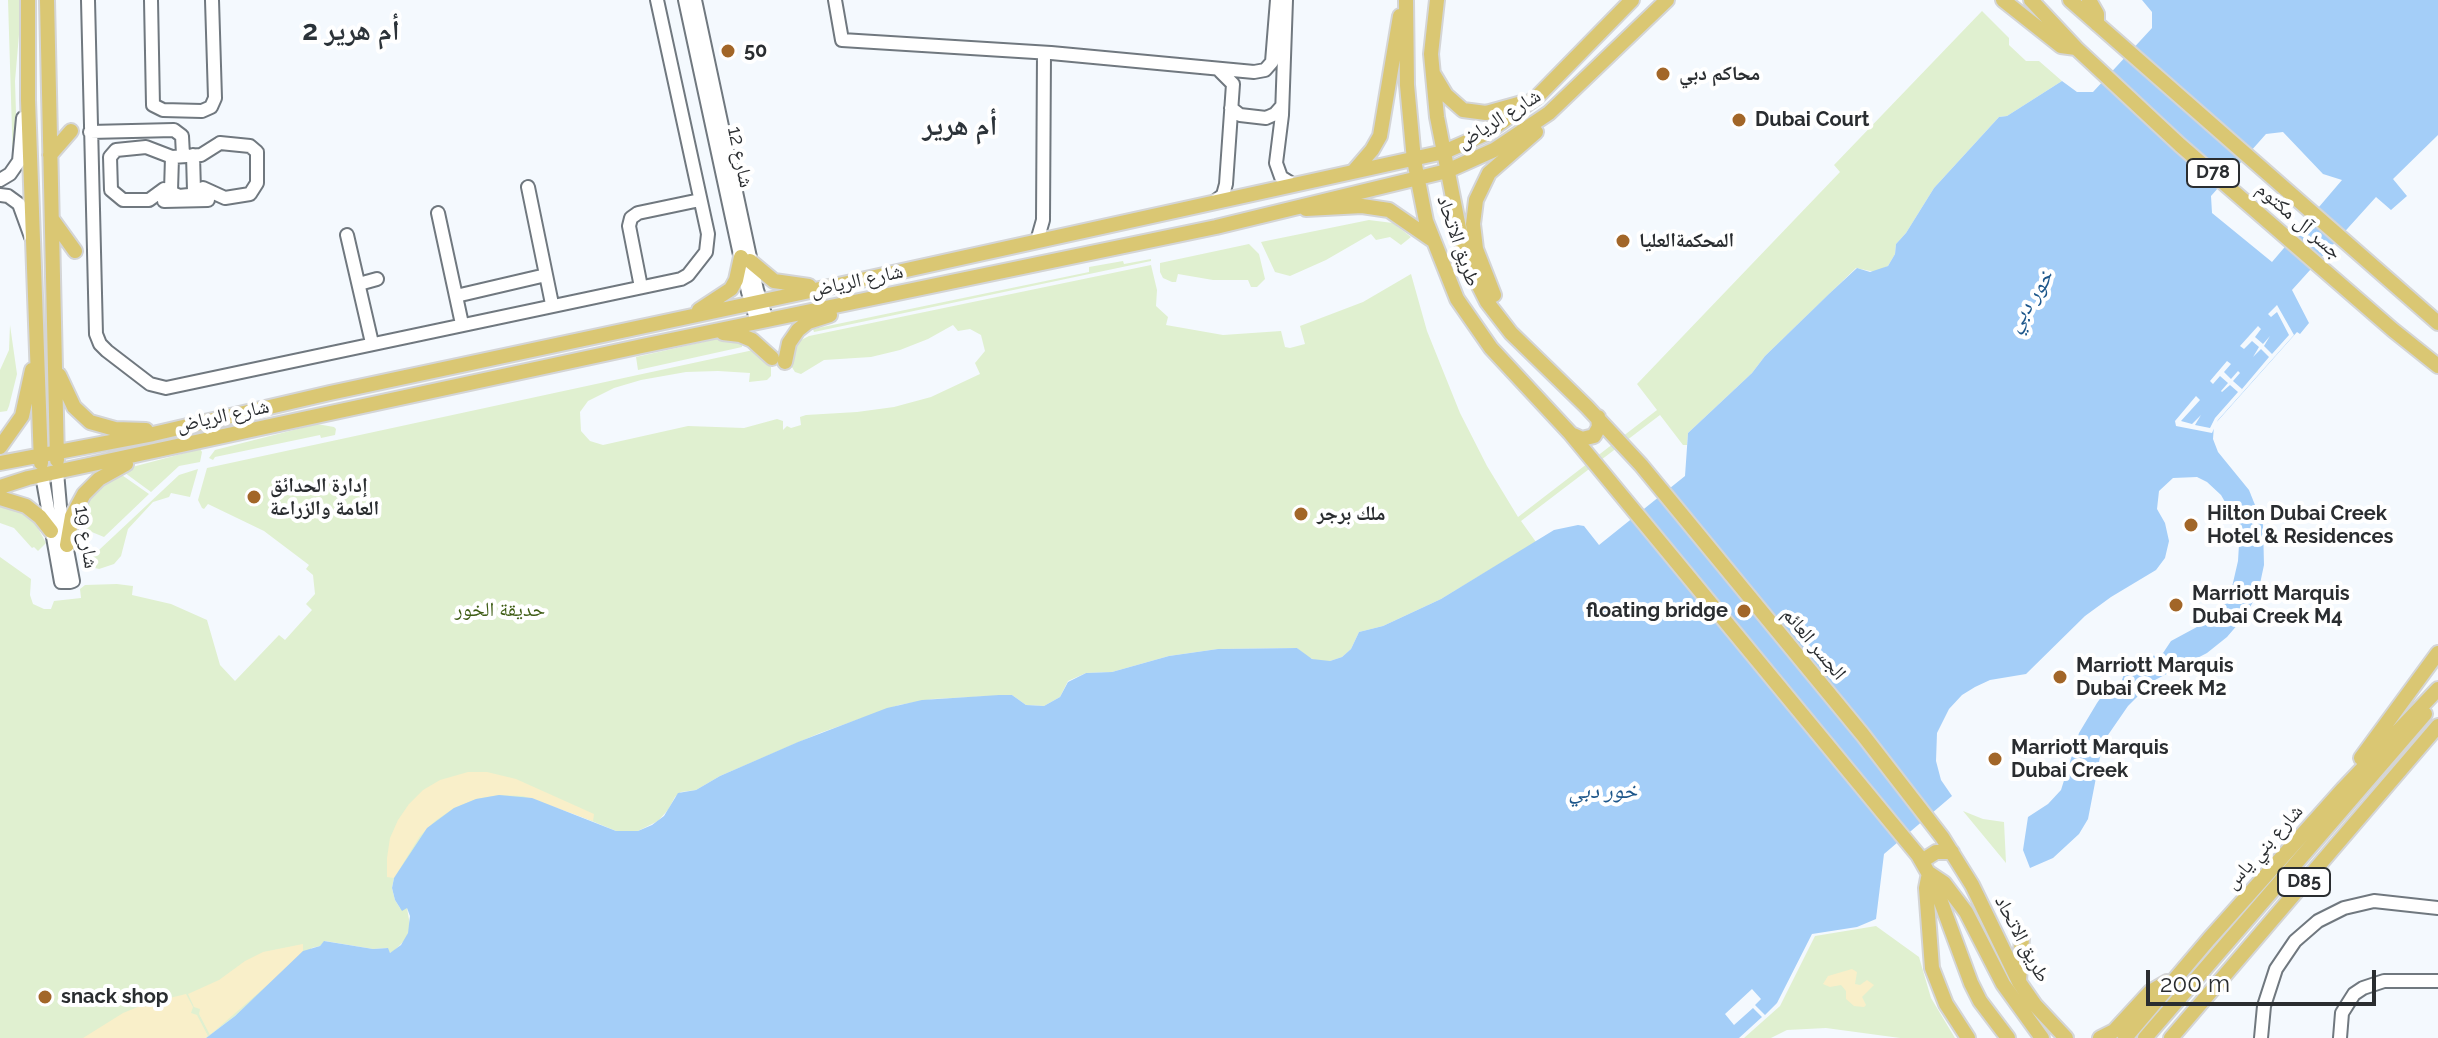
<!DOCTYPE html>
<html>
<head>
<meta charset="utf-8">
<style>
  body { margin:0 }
  #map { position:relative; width:2438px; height:1038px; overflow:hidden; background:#f4f9fe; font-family:Raleway,sans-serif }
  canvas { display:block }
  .scale { position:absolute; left:2146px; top:970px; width:230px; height:36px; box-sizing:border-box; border:4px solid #2a2d30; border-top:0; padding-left:10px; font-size:24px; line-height:28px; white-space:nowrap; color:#2a2d30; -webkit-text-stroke:6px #fff; paint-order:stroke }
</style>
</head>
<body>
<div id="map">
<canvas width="2438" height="1038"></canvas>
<div class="scale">200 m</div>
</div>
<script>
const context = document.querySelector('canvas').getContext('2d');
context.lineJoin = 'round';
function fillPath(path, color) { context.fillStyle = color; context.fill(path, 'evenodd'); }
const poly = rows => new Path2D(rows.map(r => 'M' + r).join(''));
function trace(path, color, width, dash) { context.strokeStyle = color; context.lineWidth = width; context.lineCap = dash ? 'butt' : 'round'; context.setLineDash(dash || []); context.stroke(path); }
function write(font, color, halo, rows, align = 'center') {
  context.font = font + ' Raleway,"Noto Naskh Arabic",sans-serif'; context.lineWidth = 8; context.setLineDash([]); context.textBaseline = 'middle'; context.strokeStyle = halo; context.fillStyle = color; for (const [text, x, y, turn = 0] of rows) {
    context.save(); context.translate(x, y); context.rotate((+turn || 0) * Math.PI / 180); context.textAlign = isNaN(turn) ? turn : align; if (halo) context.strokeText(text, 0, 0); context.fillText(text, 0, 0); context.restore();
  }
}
fillPath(poly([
  [8,0,22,0,15,81,17,145,13,164],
  [1982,11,2009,38,2009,45,2026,61,2039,61,2062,81,2007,116,1999,117,1934,188,1906,233,1896,244,1895,254,1888,266,1875,272,1856,268,1765,356,1752,373,1688,433,1687,445,1683,445,1660,415,1521,521,1536,542,1441,599,1383,626,1359,632,1351,649,1342,657,1330,661,1318,661,1307,657,1297,648,1218,649,1169,656,1112,672,1086,673,1068,681,1060,697,1044,706,1026,705,1012,695,933,699,899,705,820,733,720,776,696,790,681,792,675,797,668,810,658,821,638,831,616,831,538,799,394,878,392,888,395,900,400,908,407,908,410,925,407,938,394,951,390,953,387,948,373,949,325,941,320,946,312,948,286,969,235,1016,206,1038,0,1038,0,557,31,579,30,595,33,604,44,609,51,609,54,601,81,598,80,589,85,585,117,584,133,586,132,595,171,604,207,620,220,665,235,681,279,635,285,640,312,610,306,604,315,594,313,575,306,569,309,565,264,531,208,504,204,509,202,508,198,500,207,468,758,349,771,367,771,376,767,380,749,382,750,373,718,371,686,372,641,380,614,388,588,401,580,412,581,431,590,441,603,445,688,426,744,428,777,419,783,421,783,430,787,426,791,428,801,425,800,417,806,415,857,412,894,407,931,397,980,374,975,363,985,351,981,335,970,329,958,331,953,325,928,339,900,350,871,357,824,360,801,374,795,372,790,364,795,343,809,336,1151,265,1157,290,1156,306,1168,317,1166,325,1223,335,1281,331,1285,347,1290,348,1305,344,1300,326,1363,302,1411,274,1427,331,1460,413,1487,466,1518,517,1657,410,1637,384,1840,172,1834,165],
  [1369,220,1393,223,1411,237,1401,245,1390,237,1376,240,1371,234,1326,260,1290,276,1275,272,1261,242],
  [1249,244,1259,254,1265,279,1257,287,1251,287,1248,280,1213,280,1178,274,1176,282,1172,282,1163,278,1160,272,1160,263],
  [1151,259,1151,261,814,332,813,329,1089,272,1089,267,1123,261,1124,264],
  [10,325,17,374,9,406,7,411,0,412,0,370,9,350],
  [721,338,737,340,742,343,742,347,638,370,636,357],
  [317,424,334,427,336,429,335,435,321,438,320,435,215,457,213,460,209,458,215,450],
  [200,449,202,452,200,462,179,466,151,492,121,470],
  [198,469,190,497,171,493,169,497,153,502,128,529,121,556,114,564,99,569,83,565,179,475],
  [119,473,149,494,104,537,77,526,86,501,95,491,100,490,107,481],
  [0,505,17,508,33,519,46,543,38,551,34,547,32,548,14,528,0,523],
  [1963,811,1983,819,2004,822,2006,863],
  [1876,926,1919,957,1931,998,1955,1038,1900,1038,1826,1028,1787,1030,1771,1038,1744,1038,1780,1006,1815,936]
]), '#e0f0d0');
fillPath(poly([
  [468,772,487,772,516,779,594,814,593,821,523,796,499,795,476,799,454,808,435,821,420,836,394,878,387,877,387,858,390,838,398,820,409,804,423,790,440,780],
  [303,944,303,951,286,969,210,1035,199,1014,200,1009,194,1007,188,994,219,980,245,961,263,952],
  [1852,969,1857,972,1855,984,1860,985,1867,980,1874,985,1862,997,1866,1005,1864,1007,1854,1006,1846,999,1846,991,1841,985,1830,987,1823,984,1828,976],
  [186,994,193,1007,191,1013,197,1015,208,1036,206,1038,83,1038,123,1013,145,1004]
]), '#f9efc9');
fillPath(poly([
  [2142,0,2438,0,2438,135,2393,179,2407,196,2391,210,2376,197,2292,290,2309,323,2300,334,2297,332,2214,425,2213,439,2218,452,2249,490,2263,525,2264,565,2258,593,2245,616,2227,637,2207,653,2153,681,2128,706,2108,735,2101,752,2088,819,2079,834,2053,858,2030,868,2023,850,2028,817,2048,804,2061,790,2079,733,2097,703,2104,693,2120,686,2125,671,2138,659,2145,655,2157,656,2163,653,2171,641,2221,614,2225,596,2232,587,2238,561,2240,528,2221,495,2207,482,2197,477,2173,478,2159,491,2157,509,2165,523,2169,541,2165,558,2156,570,2111,597,2085,616,2026,674,1990,680,1975,687,1962,695,1949,709,1937,733,1936,761,1941,780,1952,796,1884,854,1876,919,1857,927,1812,934,1777,1003,1765,1015,1755,1005,1761,999,1752,989,1725,1014,1734,1025,1753,1008,1762,1017,1739,1038,206,1038,235,1016,303,951,320,946,324,941,373,949,388,948,390,953,401,945,408,933,410,916,407,908,402,911,395,900,392,888,394,878,427,828,454,808,476,799,499,795,532,798,616,831,638,831,652,825,664,816,678,793,696,790,720,776,798,742,887,708,922,700,999,695,1012,695,1026,705,1044,706,1060,697,1068,682,1086,673,1112,672,1169,656,1218,649,1297,648,1312,659,1330,661,1342,657,1351,649,1359,632,1383,626,1441,599,1554,530,1578,525,1584,526,1599,545,1685,476,1688,433,1752,373,1765,356,1830,293,1857,268,1870,272,1888,266,1895,254,1896,244,1906,233,1934,188,1999,117,2007,116,2062,81,2077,92,2093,92,2152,28,2152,12],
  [2283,132,2323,174,2342,180,2272,262,2212,213,2211,196,2266,134]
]), '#a4cef8');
fillPath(poly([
  [2277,305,2294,335,2218,420,2212,433,2176,426,2175,421,2196,396,2200,400,2181,421,2192,424,2201,415,2195,425,2210,428,2215,418,2238,392,2230,385,2222,392,2221,391,2228,383,2220,376,2213,384,2210,381,2227,361,2231,364,2224,372,2231,379,2238,371,2240,373,2233,381,2242,389,2269,357,2261,349,2253,357,2259,347,2252,341,2244,349,2240,346,2258,326,2261,329,2255,337,2263,344,2270,336,2264,346,2272,354,2289,335,2277,312,2271,317,2268,314]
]), '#f4f9fe');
const minor = poly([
  [88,0,96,334,100,344,107,351,150,384,166,388,681,279,688,275,706,252,708,234,657,0],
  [151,0,153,105,163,110,202,111,211,107,215,98,212,0],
  [685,0,748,292,757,322],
  [695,0,757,290,767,320],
  [835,0,842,40,1051,53,1254,72,1265,70,1272,62,1277,0],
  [1286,0,1282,115,1276,163,1281,177,1294,185],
  [1231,108,1240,115,1266,118,1275,114,1282,106],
  [90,132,174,130,182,136,183,155],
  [220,143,250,146,257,152,257,183,250,194,225,198,203,188,189,195,179,196,164,189,149,200,123,200,111,190,110,157,116,150,146,147,172,157,201,155,220,143],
  [193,155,194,191],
  [0,180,10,174,19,161,23,118],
  [528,187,552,304],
  [171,191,172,157],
  [0,195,8,196,19,204,31,237],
  [164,201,208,200],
  [1214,202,1223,195,1226,184,1233,84,1218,69],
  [438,213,462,324],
  [347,235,372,343],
  [1037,241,1043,220,1044,53],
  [359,284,377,279],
  [641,287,629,226,631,218,638,213,700,200],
  [456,296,546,275],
  [42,475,61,582,70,582,73,581,61,518,57,472],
  [2261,1038,2264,1006,2276,969,2295,941,2318,921,2344,908,2374,901,2438,908],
  [2340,1038,2342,1013,2354,994,2363,988,2384,981,2438,981]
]);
const major = poly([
  [28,0,28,100,41,463],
  [47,0,57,460],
  [1406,0,1407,85,1414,160,1426,221,1457,299,1491,348,1570,433,1918,855,1934,883,1971,983,1980,1001,2008,1038],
  [1437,0,1431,54,1437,117,1462,243,1471,270,1487,302,1511,333,1587,407,1641,465,1863,735,1942,837,1972,885,2019,982,2035,1005,2066,1038],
  [2003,0,2061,46,2076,48],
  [2031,0,2076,48,2180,145,2393,330,2438,366],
  [2070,0,2438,323],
  [2089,0,2097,14,2097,24],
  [1434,75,1446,95,1463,110,1486,113,1522,103],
  [50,155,71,131],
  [1353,172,1372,150,1380,136,1400,16],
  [1306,209,1362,206,1389,210,1431,239],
  [52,219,75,251],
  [750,261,774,281,809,286],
  [1494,295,1476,249,1473,224,1476,200,1489,173,1536,132],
  [699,310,731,289,736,280,741,257],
  [723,333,740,335,752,340,772,358],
  [785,362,789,343,798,330,808,322,830,315],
  [59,375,74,407,90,422,115,429,146,430],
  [1573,435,1582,439,1594,436,1599,427,1598,417],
  [0,447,22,416,32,370],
  [0,463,153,434,330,393,829,287,1444,152,1485,134,1537,97,1632,0],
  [0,487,28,478,642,346,1216,227,1447,171,1494,150,1549,113,1667,0],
  [0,498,26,506,40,517,51,531],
  [67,545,72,516,84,494,99,479,126,464],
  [2361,758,2438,653],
  [1922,861,1936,852,1952,852],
  [2019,981,2022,937],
  [1968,1038,1946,1004,1932,968,1926,888,1929,873,1944,883,1966,912,2003,984,2042,1038],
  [2100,1038,2114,1031,2150,992,2167,982],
  [2125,1038,2209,939,2343,789,2438,689],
  [2145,1038,2425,714],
  [2171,1038,2438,726]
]);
trace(minor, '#70787f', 16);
trace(major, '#d4d5d6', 18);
trace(minor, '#fff', 12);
trace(major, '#dac773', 14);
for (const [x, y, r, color] of [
  [728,51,8,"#a26628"],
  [1663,74,8,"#a26628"],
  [1739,120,8,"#a26628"],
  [1623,241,8,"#a26628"],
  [254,497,8,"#a26628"],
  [1301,514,8,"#a26628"],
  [2191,525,8,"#a26628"],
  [2176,605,8,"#a26628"],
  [1744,611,8,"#a26628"],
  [2060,677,8,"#a26628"],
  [1995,759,8,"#a26628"],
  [45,997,8,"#a26628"]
]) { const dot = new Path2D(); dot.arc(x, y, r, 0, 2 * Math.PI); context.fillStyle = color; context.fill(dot); trace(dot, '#fff', 3); }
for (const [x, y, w] of [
  [2213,173,52],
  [2304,882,52]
]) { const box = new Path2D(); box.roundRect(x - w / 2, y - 14, w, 28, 6); context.fillStyle = '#fff'; context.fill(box); trace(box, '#2a2d30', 2); }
write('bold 18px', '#2a2d30', null, [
  ["D78",2213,173],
  ["D85",2304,882]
]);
write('bold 20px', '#2a2d30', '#fff', [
  ["50",744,51],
  ["محاكم دبي",1679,74],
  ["Dubai Court",1755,120],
  ["المحكمةالعليا",1639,241],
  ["إدارة الحدائق",270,486],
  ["العامة والزراعة",270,509],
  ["ملك برجر",1317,514],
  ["Hilton Dubai Creek",2207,514],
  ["Hotel & Residences",2207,537],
  ["Marriott Marquis",2192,594],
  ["Dubai Creek M4",2192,617],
  ["floating bridge",1728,611,"right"],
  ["Marriott Marquis",2076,666],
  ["Dubai Creek M2",2076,689],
  ["Marriott Marquis",2011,748],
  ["Dubai Creek",2011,771],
  ["snack shop",61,997]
], 'left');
write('20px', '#2a2d30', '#fff', [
  ["شارع الرياض",1499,119,-32],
  ["شارع 12",740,157,78],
  ["جسر آل مكتوم",2299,221,41],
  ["طريق الاتحاد",1458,241,71],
  ["شارع الرياض",857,281,-12],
  ["شارع الرياض",223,416,-12],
  ["شارع 19",86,537,81],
  ["الجسر العائم",1814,644,50],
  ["شارع بني ياس",2264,847,-48],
  ["طريق الاتحاد",2022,939,62]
]);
write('20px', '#3e5c14', '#fff', [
  ["حديقة الخور",500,610]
]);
write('italic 22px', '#1c568a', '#fff', [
  ["خور دبي",2030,301,-57],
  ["خور دبي",1603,791]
]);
write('bold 28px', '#2c3339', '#fff', [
  ["أم هرير 2",351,32],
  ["أم هرير",960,127]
]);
</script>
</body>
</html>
